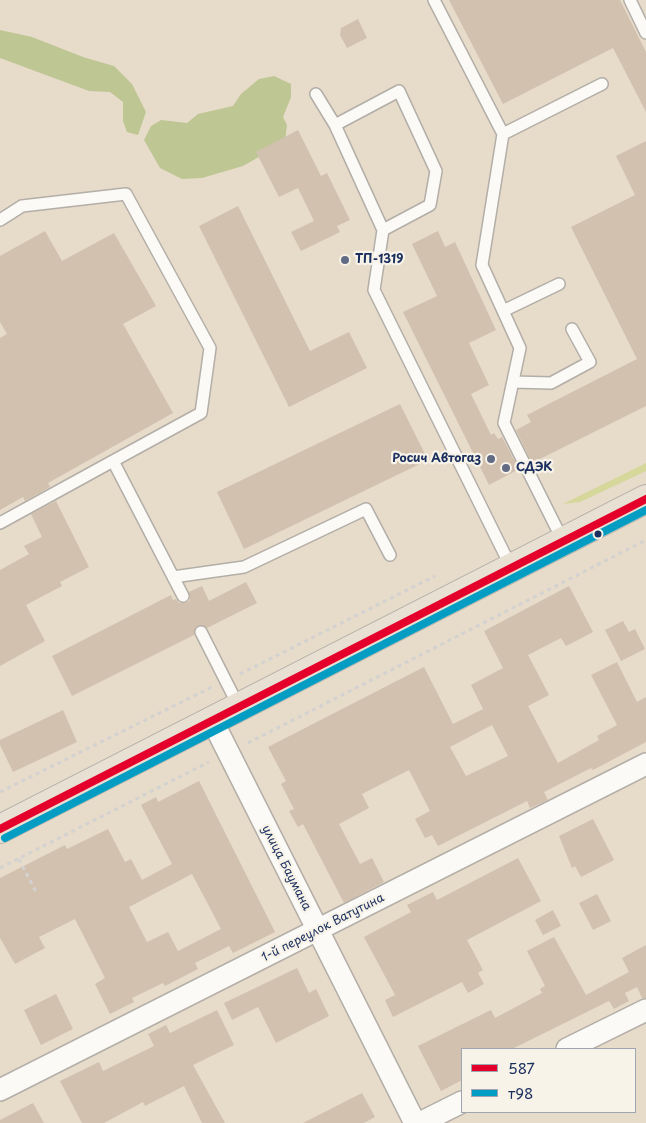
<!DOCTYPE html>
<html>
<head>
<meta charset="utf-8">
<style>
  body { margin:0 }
  #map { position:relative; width:646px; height:1123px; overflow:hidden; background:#e7dbca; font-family:"Playpen Sans",sans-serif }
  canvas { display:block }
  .legend { position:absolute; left:461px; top:1048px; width:175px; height:65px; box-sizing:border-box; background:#f7f3e8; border:1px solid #9fa5b1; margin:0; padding:6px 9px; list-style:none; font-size:15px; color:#1b2f5e }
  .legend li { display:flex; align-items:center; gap:10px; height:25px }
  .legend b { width:25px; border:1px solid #9fa5b1 }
</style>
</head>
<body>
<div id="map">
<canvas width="646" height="1123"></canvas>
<ul class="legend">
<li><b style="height:6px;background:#e4002b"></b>587</li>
<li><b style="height:6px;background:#039dc3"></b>т98</li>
</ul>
</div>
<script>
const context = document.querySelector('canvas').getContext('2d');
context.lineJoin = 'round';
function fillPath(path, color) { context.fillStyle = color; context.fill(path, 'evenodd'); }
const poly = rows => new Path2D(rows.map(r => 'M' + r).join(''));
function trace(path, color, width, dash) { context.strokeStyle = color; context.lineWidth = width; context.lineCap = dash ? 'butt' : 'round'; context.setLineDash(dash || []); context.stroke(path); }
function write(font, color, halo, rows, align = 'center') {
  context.font = font + ' "Playpen Sans",sans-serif'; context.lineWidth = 4.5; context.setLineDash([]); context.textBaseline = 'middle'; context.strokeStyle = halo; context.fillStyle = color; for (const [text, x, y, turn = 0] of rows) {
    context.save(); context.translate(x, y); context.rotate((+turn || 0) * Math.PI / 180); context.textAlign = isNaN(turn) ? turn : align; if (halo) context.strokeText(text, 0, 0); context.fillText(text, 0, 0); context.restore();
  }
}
fillPath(poly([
  [646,463,646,471,580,502,563,504]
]), '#d5d79b');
fillPath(poly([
  [0,30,32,37,83,57,114,66,132,84,146,112,138,135,127,132,123,121,123,102,110,92,89,91,0,58],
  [274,76,291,84,291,97,283,117,287,125,285,142,243,166,202,178,182,179,160,168,144,140,151,126,161,120,187,123,198,114,233,106,241,94,259,79]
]), '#bec693');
fillPath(poly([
  [449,0,620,0,646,52,646,112,613,48,503,104],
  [358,19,367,38,347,48,340,35,341,28],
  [298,130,321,176,327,173,350,220,337,226,340,232,301,251,291,232,314,221,298,188,279,197,256,152],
  [646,141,646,406,532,463,516,430,531,422,527,415,637,359,571,227,635,195,616,156],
  [238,206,310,351,349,332,367,368,289,407,199,226],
  [45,231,62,261,114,233,156,306,123,324,173,413,48,483,50,487,25,501,23,497,0,510,0,338,7,334,0,322,0,256],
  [438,231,445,247,455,242,496,330,469,343,489,385,471,394,491,435,494,433,498,439,502,437,519,469,489,485,403,312,437,296,412,244],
  [400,404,428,460,244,549,217,492],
  [56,501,89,567,60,582,62,586,26,605,45,641,0,666,0,570,29,554,24,546,42,537,31,514],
  [246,582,257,603,207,628,202,625,197,626,194,635,72,696,52,656,171,595,173,600,176,599,179,603,186,603,190,600,189,592,202,586,209,601],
  [569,586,593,632,566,646,561,638,528,655,549,695,528,706,558,763,599,740,597,736,617,725,591,675,617,662,637,702,646,697,646,742,593,770,591,768,544,792,548,800,530,808,527,801,438,846,432,835,425,838,415,819,430,811,409,770,362,794,369,808,339,824,360,864,372,858,384,882,344,903,303,824,298,827,289,811,294,809,281,784,286,781,268,747,424,667,453,724,483,709,471,685,503,668,484,631],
  [492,725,508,756,466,776,450,747],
  [623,621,629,632,635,629,645,649,621,661,605,630],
  [63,710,77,742,13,772,0,745,0,740],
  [199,781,275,932,233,953,229,946,195,963,198,969,165,986,163,983,132,998,134,1002,110,1014,95,984,105,978,75,919,39,937,45,948,15,964,0,938,0,878,65,845,67,849,108,829,125,862,131,859,142,880,172,864,141,805,156,797,158,802],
  [192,874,221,929,178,951,168,932,147,942,129,907],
  [593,819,614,860,581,877,575,866,572,868,559,836],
  [518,858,541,901,467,940,483,970,478,973,484,984,468,993,462,982,393,1017,385,1000,395,995,364,937,411,912,407,905,433,892,437,900],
  [597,894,611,921,593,930,579,903],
  [553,910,561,926,543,935,535,920],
  [554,937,586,995,629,972,622,958,646,945,646,998,642,998,637,987,625,993,629,1001,614,1009,609,1001,512,1049,462,1049,462,1080,441,1091,418,1046,491,1010,495,1018,542,993,540,989,545,986,527,951],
  [297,968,309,993,316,989,329,1016,276,1043,258,1007,232,1020,224,1003],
  [56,994,73,1029,41,1045,24,1010],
  [217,1010,234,1045,193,1065,225,1123,202,1123,184,1086,145,1106,143,1102,104,1123,82,1123,60,1081,99,1062,103,1071,154,1046,148,1034,166,1025,170,1033],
  [362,1093,375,1117,364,1123,303,1123],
  [33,1103,44,1123,0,1123,0,1120]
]), '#d2c1af');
const service = poly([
  [434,0,503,134],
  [630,0,646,33],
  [316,94,335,125,383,230,374,290,511,567],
  [335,125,399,91,436,171,430,205,383,230],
  [0,220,22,206,126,194,210,348,201,413,113,461],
  [503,311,559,284],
  [513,382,551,383,590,362,572,329],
  [0,523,113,461,183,596],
  [563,541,504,423,520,348,482,265,503,134,602,84],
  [173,577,244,567,366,509,390,555],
  [201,632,239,707]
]);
const minor = poly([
  [212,720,415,1123],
  [567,1049,646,1010],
  [0,1090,646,764],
  [420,1123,462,1102]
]);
const primary = poly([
  [0,829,646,499]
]);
trace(service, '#b3aea7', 14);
trace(minor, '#b3aea7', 24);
trace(primary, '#b3aea7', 30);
trace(poly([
  [240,674,435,576],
  [248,743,646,540],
  [0,792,212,687],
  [19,859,36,892],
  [0,868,209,762]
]), '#d3d2d0', 3, [4, 4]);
trace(service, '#fbfaf7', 11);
trace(minor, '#fbfaf7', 21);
trace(primary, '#e7e0d3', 28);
trace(poly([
  [0,829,646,499]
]), '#e4002b', 8);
trace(poly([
  [5,838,646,510]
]), '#039dc3', 8);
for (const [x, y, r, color] of [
  [345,260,5,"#626b84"],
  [491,459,5,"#626b84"],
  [506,468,5,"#626b84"],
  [598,534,4.5,"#1b2f5e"]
]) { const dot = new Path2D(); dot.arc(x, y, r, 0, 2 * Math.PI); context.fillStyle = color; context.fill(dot); trace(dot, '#f7f3e8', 2); }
write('bold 12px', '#1b2f5e', '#f7f3e8', [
  ["ТП-1319",355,260],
  ["Росич Автогаз",481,459,"right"],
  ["СДЭК",516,468]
], 'left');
write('12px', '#1b2f5e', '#f7f3e8', [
  ["улица Баумана",286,868,63],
  ["1-й переулок Ватутина",323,928,-27]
]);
</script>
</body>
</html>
